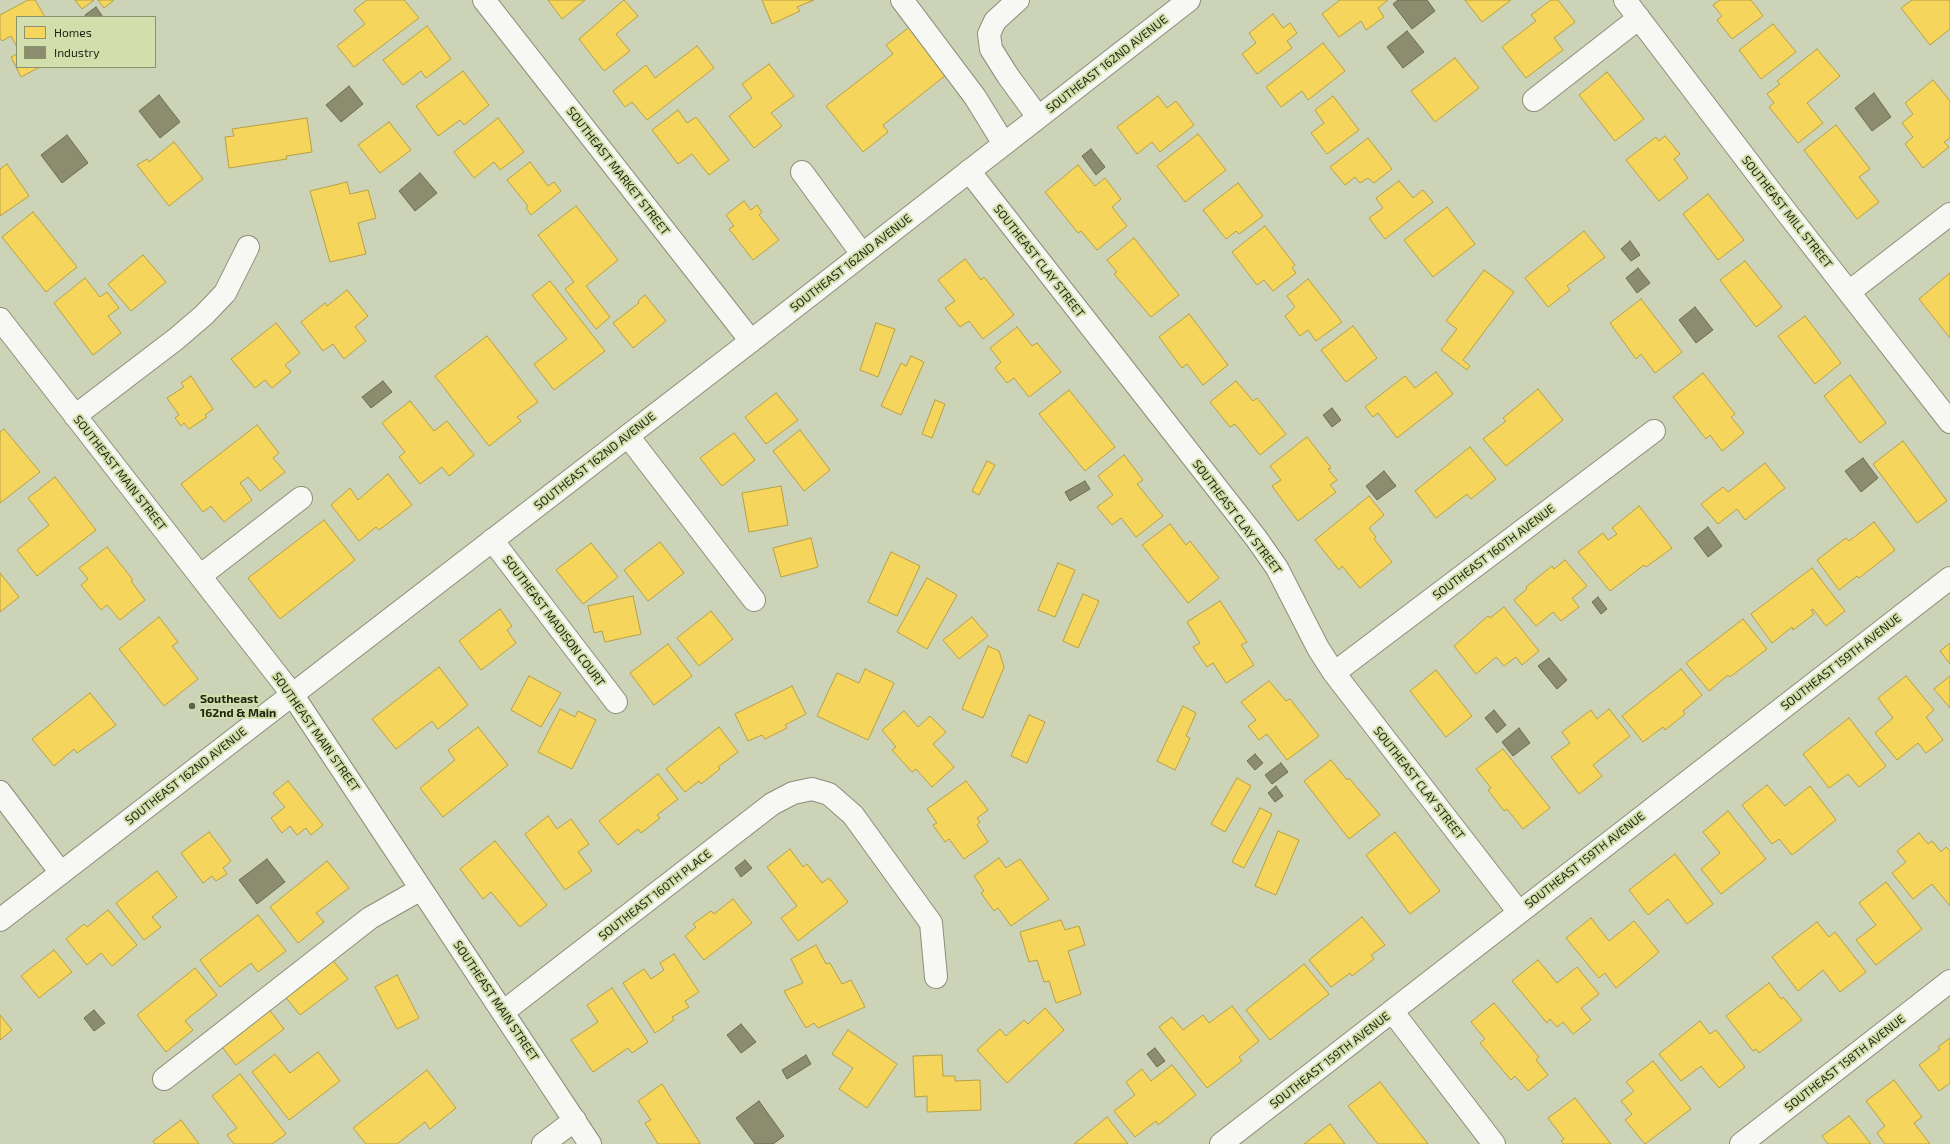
<!DOCTYPE html>
<html>
<head>
<meta charset="utf-8">
<style>
  body { margin:0 }
  #map { position:relative; width:1950px; height:1144px; overflow:hidden; background:#ccd3b7; font-family:"Exo 2",sans-serif }
  canvas { display:block }
  .legend { position:absolute; left:16px; top:16px; width:140px; height:52px; box-sizing:border-box; background:#d2deac; border:1px solid #8a936e; margin:0; padding:5px 7px; list-style:none; font-size:12px; color:#1f2310 }
  .legend li { display:flex; align-items:center; gap:8px; height:20px }
  .legend b { width:20px; border:1px solid #8a936e }
</style>
</head>
<body>
<div id="map">
<canvas width="1950" height="1144"></canvas>
<ul class="legend">
<li><b style="height:11px;background:#f6d55c"></b>Homes</li>
<li><b style="height:11px;background:#8c8c6e"></b>Industry</li>
</ul>
</div>
<script>
const context = document.querySelector('canvas').getContext('2d');
context.lineJoin = 'round';
function fillPath(path, color) { context.fillStyle = color; context.fill(path, 'evenodd'); }
const poly = rows => new Path2D(rows.map(r => 'M' + r).join(''));
function trace(path, color, width, dash) { context.strokeStyle = color; context.lineWidth = width; context.lineCap = dash ? 'butt' : 'round'; context.setLineDash(dash || []); context.stroke(path); }
function write(font, color, halo, rows, align = 'center') {
  context.font = font + ' "Exo 2",sans-serif'; context.lineWidth = 4; context.setLineDash([]); context.textBaseline = 'middle'; context.strokeStyle = halo; context.fillStyle = color; for (const [text, x, y, turn = 0] of rows) {
    context.save(); context.translate(x, y); context.rotate((+turn || 0) * Math.PI / 180); context.textAlign = isNaN(turn) ? turn : align; if (halo) context.strokeText(text, 0, 0); context.fillText(text, 0, 0); context.restore();
  }
}
const homes = poly([
  [28,0,35,0,45,17,17,17,17,47,11,36,2,41,0,38,0,15,28,0],
  [75,0,94,0,82,9,75,0],
  [98,0,114,0,104,8,98,0],
  [367,0,404,0,419,18,354,67,337,46,365,24,354,10,367,0],
  [548,0,585,0,562,19,548,0],
  [624,0,638,16,616,34,630,51,604,71,579,39,624,0],
  [762,0,814,0,797,7,800,11,772,24,762,0],
  [1340,0,1388,0,1378,8,1384,17,1366,30,1361,21,1339,37,1322,14,1340,0],
  [1465,0,1511,0,1482,22,1465,0],
  [1551,0,1558,0,1575,22,1554,38,1563,50,1526,78,1502,47,1536,21,1531,15,1551,0],
  [1720,0,1751,0,1763,16,1732,39,1717,20,1722,16,1713,5,1720,0],
  [1912,0,1950,0,1950,29,1930,45,1901,8,1912,0],
  [1273,14,1283,28,1290,23,1297,33,1287,41,1292,48,1257,74,1242,54,1256,43,1249,33,1273,14],
  [1773,24,1796,52,1761,79,1739,50,1773,24],
  [427,26,451,59,426,78,421,71,403,85,383,60,427,26],
  [911,26,946,75,883,125,888,132,863,152,826,106,893,54,886,45,911,26],
  [1323,43,1345,71,1308,100,1302,91,1281,107,1266,87,1323,43],
  [697,46,714,68,647,120,632,102,625,107,613,91,646,65,655,78,697,46],
  [1817,49,1840,76,1807,103,1823,123,1798,143,1769,107,1774,103,1767,94,1780,84,1777,81,1817,49],
  [17,54,17,67,40,67,21,77,11,57,17,54],
  [1455,58,1479,88,1435,122,1411,91,1455,58],
  [769,64,794,96,771,113,782,126,754,148,729,116,752,98,742,84,769,64],
  [463,71,489,105,464,125,460,120,438,136,416,106,463,71],
  [1607,72,1644,119,1615,141,1579,95,1607,72],
  [1933,80,1950,101,1950,138,1944,142,1949,147,1923,168,1905,144,1913,137,1902,123,1913,114,1905,103,1933,80],
  [1158,96,1167,108,1176,101,1194,125,1160,152,1152,142,1137,154,1117,127,1158,96],
  [1333,96,1359,130,1327,154,1311,133,1324,123,1315,110,1333,96],
  [678,110,687,123,696,117,729,160,709,175,692,154,678,164,652,130,678,110],
  [307,118,312,152,286,156,287,159,229,168,225,137,234,136,232,129,307,118],
  [498,118,524,152,500,170,494,162,474,178,454,152,498,118],
  [389,122,411,150,380,173,358,145,389,122],
  [1836,125,1870,169,1859,177,1879,202,1857,219,1804,150,1836,125],
  [1198,134,1226,170,1185,202,1157,166,1198,134],
  [1665,136,1680,154,1674,159,1688,178,1659,201,1626,160,1656,137,1659,141,1665,136],
  [1368,138,1392,169,1374,183,1368,178,1360,183,1355,177,1345,185,1330,167,1368,138],
  [174,142,203,179,169,206,137,165,147,159,149,162,174,142],
  [530,162,548,186,554,182,561,191,531,215,526,208,528,206,507,180,530,162],
  [7,164,29,196,0,216,0,169,7,164],
  [1078,165,1095,186,1105,178,1121,199,1112,207,1127,226,1097,250,1081,231,1078,233,1045,192,1078,165],
  [1399,181,1413,198,1423,190,1433,202,1385,239,1369,218,1383,208,1376,198,1399,181],
  [347,182,350,194,368,190,376,218,358,223,366,254,330,262,310,191,347,182],
  [1238,183,1263,216,1239,234,1236,231,1226,239,1203,210,1238,183],
  [1708,194,1744,240,1718,260,1683,214,1708,194],
  [744,201,751,210,757,205,762,212,759,215,779,240,753,260,729,229,734,226,726,215,744,201],
  [576,206,618,260,586,286,610,317,596,329,565,289,574,282,538,235,576,206],
  [1447,207,1475,244,1433,277,1404,240,1447,207],
  [33,212,77,267,46,292,2,237,33,212],
  [1265,226,1295,265,1292,268,1296,273,1273,291,1264,280,1257,285,1232,252,1265,226],
  [1584,231,1605,257,1567,286,1570,290,1548,307,1525,278,1584,231],
  [1134,238,1179,295,1151,317,1114,274,1117,272,1107,260,1134,238],
  [143,255,166,282,131,311,108,284,143,255],
  [965,259,981,280,984,277,1014,315,983,339,969,321,960,327,945,308,955,301,938,280,965,259],
  [1745,261,1782,307,1756,327,1720,280,1745,261],
  [1484,270,1514,292,1463,360,1470,366,1467,370,1441,350,1457,329,1446,321,1484,270],
  [1950,273,1950,338,1919,299,1950,273],
  [85,278,100,297,107,292,119,308,108,316,121,333,93,355,54,303,85,278],
  [1308,279,1342,322,1316,341,1308,330,1300,336,1285,316,1295,307,1287,296,1308,279],
  [550,281,605,351,554,390,534,364,567,339,532,295,550,281],
  [347,290,368,316,355,327,366,341,344,359,333,344,323,351,301,322,325,303,327,306,347,290],
  [645,295,666,321,633,348,613,323,639,303,638,301,645,295],
  [1641,299,1682,352,1655,373,1641,354,1636,359,1610,323,1641,299],
  [1189,314,1228,365,1203,385,1187,364,1182,368,1159,337,1189,314],
  [1805,316,1841,363,1815,384,1778,336,1805,316],
  [276,323,300,353,285,365,291,372,272,388,265,380,255,388,231,359,276,323],
  [876,323,895,329,878,377,860,370,876,323],
  [1353,326,1377,358,1346,382,1321,350,1353,326],
  [1017,327,1032,346,1037,343,1061,372,1029,397,1014,378,1007,383,995,368,1001,362,990,348,1017,327],
  [487,336,538,402,517,417,521,421,489,446,435,376,487,336],
  [911,356,924,362,901,415,881,406,901,363,906,366,911,356],
  [1436,372,1453,394,1397,438,1378,413,1373,417,1365,407,1405,376,1415,388,1436,372],
  [1703,373,1735,414,1731,417,1744,433,1722,451,1710,435,1706,439,1673,397,1703,373],
  [1850,375,1886,423,1860,443,1824,396,1850,375],
  [191,376,213,409,205,415,207,417,189,429,184,423,181,426,175,418,179,415,167,398,184,387,181,383,191,376],
  [1236,381,1253,401,1257,398,1286,434,1260,455,1235,424,1230,427,1210,402,1236,381],
  [1538,389,1563,420,1506,466,1483,439,1506,421,1503,418,1538,389],
  [1069,390,1115,447,1085,471,1039,414,1069,390],
  [776,393,798,420,766,444,745,417,776,393],
  [935,400,945,404,932,438,922,434,935,400],
  [410,401,434,431,447,421,474,455,449,476,442,467,420,484,399,457,405,452,382,423,410,401],
  [257,425,279,453,273,458,285,472,260,491,248,477,240,483,252,500,224,522,211,506,203,512,181,484,257,425],
  [4,429,40,472,0,503,0,432,4,429],
  [800,430,830,470,804,491,773,451,800,430],
  [734,433,755,460,722,486,700,458,734,433],
  [1307,437,1331,468,1328,469,1337,480,1330,485,1336,492,1298,521,1272,486,1281,480,1270,466,1307,437],
  [1903,441,1947,501,1917,523,1873,464,1903,441],
  [1470,447,1496,479,1471,499,1467,494,1436,518,1415,491,1470,447],
  [1124,455,1143,480,1137,484,1163,516,1136,537,1121,518,1112,525,1097,507,1113,495,1098,476,1124,455],
  [987,461,995,465,979,495,972,491,987,461],
  [1765,463,1785,488,1745,520,1737,509,1718,524,1701,504,1723,487,1728,492,1765,463],
  [388,474,412,505,379,530,376,527,359,541,331,505,350,488,358,500,388,474],
  [55,477,96,530,37,576,17,550,49,525,28,498,55,477],
  [781,486,788,525,749,532,742,493,781,486],
  [1369,496,1384,515,1369,528,1376,537,1374,539,1392,562,1360,588,1342,566,1339,570,1315,540,1369,496],
  [1639,506,1672,548,1646,567,1644,565,1610,591,1578,552,1603,533,1608,540,1617,534,1612,528,1639,506],
  [324,520,355,560,280,619,248,578,324,520],
  [1874,522,1895,550,1859,578,1857,576,1839,590,1817,560,1846,538,1849,541,1874,522],
  [1170,524,1186,545,1190,541,1219,578,1188,603,1142,545,1170,524],
  [811,538,818,567,781,577,773,548,811,538],
  [660,542,684,573,648,601,624,570,660,542],
  [591,543,618,577,583,604,556,570,591,543],
  [107,547,133,580,131,581,145,600,120,620,107,605,101,610,81,585,88,579,79,568,107,547],
  [891,552,920,566,897,616,868,602,891,552],
  [1565,560,1587,586,1572,598,1579,607,1561,621,1553,612,1536,626,1514,600,1527,589,1526,587,1552,566,1554,569,1565,560],
  [1058,563,1075,570,1055,617,1038,610,1058,563],
  [1812,568,1845,611,1826,626,1813,609,1811,610,1814,614,1793,630,1792,627,1772,643,1751,614,1812,568],
  [0,573,19,597,0,612,0,573],
  [927,578,957,595,927,649,897,632,927,578],
  [1083,594,1099,601,1078,648,1063,641,1083,594],
  [633,596,641,634,605,642,602,631,594,633,588,606,633,596],
  [1220,601,1247,642,1241,645,1254,665,1226,683,1213,663,1207,667,1193,647,1200,643,1187,622,1220,601],
  [1504,607,1539,651,1522,665,1516,657,1504,666,1496,657,1476,674,1454,646,1488,616,1490,618,1504,607],
  [500,609,512,626,507,630,516,643,481,670,459,641,500,609],
  [711,611,733,639,699,666,677,638,711,611],
  [159,617,178,642,172,646,198,679,164,706,119,649,159,617],
  [972,617,988,636,959,659,943,640,972,617],
  [1743,619,1767,649,1730,677,1728,675,1709,691,1686,663,1743,619],
  [1950,643,1950,664,1940,651,1950,643],
  [668,644,692,676,654,705,630,673,668,644],
  [988,646,999,651,1004,667,983,718,962,709,988,646],
  [439,667,468,705,438,729,432,721,396,749,372,719,439,667],
  [865,669,894,683,868,740,817,716,837,673,859,683,865,669],
  [1681,669,1702,695,1683,711,1685,714,1665,730,1663,727,1643,742,1622,716,1681,669],
  [1436,670,1472,716,1446,737,1410,691,1436,670],
  [529,676,561,693,541,727,511,710,529,676],
  [1906,676,1934,710,1926,717,1943,740,1926,753,1918,743,1897,760,1875,733,1893,718,1878,698,1906,676],
  [1950,676,1950,708,1934,689,1950,676],
  [1269,681,1286,701,1290,699,1319,736,1287,760,1267,734,1259,740,1248,726,1256,720,1241,702,1269,681],
  [792,686,806,714,785,725,787,728,765,739,762,735,748,741,735,714,792,686],
  [90,693,116,725,77,753,74,749,54,766,32,739,90,693],
  [1183,706,1196,713,1186,736,1190,738,1175,770,1157,761,1183,706],
  [560,709,575,717,578,711,596,720,572,769,538,752,560,709],
  [1609,709,1630,736,1593,765,1602,776,1579,794,1551,757,1570,743,1562,732,1591,710,1597,719,1609,709],
  [904,711,918,727,930,716,946,732,933,744,954,767,932,787,916,769,912,772,892,750,896,747,882,730,904,711],
  [1029,715,1045,722,1027,763,1011,756,1029,715],
  [1849,718,1886,766,1859,787,1848,774,1829,788,1803,754,1849,718],
  [478,727,508,765,443,817,420,788,455,760,448,750,478,727],
  [719,727,738,752,718,767,720,769,701,784,699,781,685,792,666,769,719,727],
  [1503,749,1550,808,1523,829,1507,809,1504,811,1488,790,1491,788,1476,769,1503,749],
  [1331,760,1347,780,1349,778,1380,815,1349,839,1304,781,1331,760],
  [658,774,678,799,657,815,660,818,641,833,638,829,618,845,599,821,658,774],
  [1237,778,1251,786,1225,832,1211,824,1237,778],
  [288,781,323,825,311,835,306,828,297,835,290,826,282,833,271,818,285,807,273,793,288,781],
  [966,781,988,810,977,818,980,822,977,825,988,842,964,859,949,839,945,842,933,825,937,823,927,809,966,781],
  [1767,785,1785,806,1810,786,1836,820,1792,855,1779,839,1772,844,1742,805,1767,785],
  [1260,808,1272,814,1244,868,1232,862,1260,808],
  [1728,811,1766,859,1721,894,1701,869,1720,853,1703,832,1728,811],
  [548,816,557,829,571,819,589,844,578,852,592,871,565,890,525,834,548,816],
  [1278,831,1299,840,1276,895,1255,886,1278,831],
  [209,832,231,861,223,868,227,874,216,881,212,876,203,883,181,853,209,832],
  [1395,832,1440,891,1410,914,1366,855,1395,832],
  [1919,833,1928,844,1932,841,1941,852,1946,847,1950,851,1950,906,1932,884,1913,899,1892,873,1906,862,1897,851,1919,833],
  [495,841,547,905,520,927,491,892,483,899,460,869,495,841],
  [790,849,803,867,807,864,822,883,829,878,848,902,798,941,781,918,797,906,767,867,790,849],
  [1675,854,1713,904,1687,924,1668,899,1648,915,1629,890,1675,854],
  [999,858,1006,868,1020,859,1049,899,1011,926,998,908,994,911,981,893,984,891,974,876,999,858],
  [327,861,349,888,316,913,324,922,298,943,270,907,327,861],
  [157,871,177,897,152,917,161,927,144,940,116,903,157,871],
  [1886,882,1922,929,1876,965,1856,940,1876,925,1859,903,1886,882],
  [733,899,752,923,704,960,685,936,696,927,693,924,711,911,714,914,733,899],
  [108,910,137,945,112,966,101,953,87,965,66,939,84,924,87,927,108,910],
  [258,915,286,951,258,972,251,963,220,987,200,960,258,915],
  [1362,917,1385,945,1371,955,1374,959,1352,976,1350,973,1331,987,1309,960,1362,917],
  [1591,918,1609,941,1634,921,1659,952,1616,988,1605,973,1599,978,1566,938,1591,918],
  [1061,920,1065,930,1079,926,1085,945,1068,951,1081,994,1056,1003,1049,981,1044,982,1037,960,1029,962,1020,932,1061,920],
  [1817,922,1829,937,1835,932,1866,972,1840,992,1823,970,1798,991,1772,957,1817,922],
  [816,945,826,964,830,963,842,984,851,980,865,1007,818,1028,814,1023,806,1028,784,991,803,983,791,959,816,945],
  [54,950,72,972,39,998,21,976,54,950],
  [674,954,699,992,685,1001,689,1007,672,1017,674,1020,655,1033,623,983,644,969,651,979,664,970,660,963,674,954],
  [331,958,348,979,300,1015,284,995,331,958],
  [1538,960,1557,983,1577,967,1599,994,1581,1008,1591,1020,1573,1034,1563,1022,1557,1027,1550,1019,1547,1023,1512,981,1538,960],
  [1304,964,1329,994,1270,1040,1246,1010,1304,964],
  [195,968,217,995,185,1021,193,1030,166,1052,137,1015,195,968],
  [397,975,419,1018,397,1029,375,987,397,975],
  [1769,983,1781,999,1783,997,1802,1020,1759,1053,1756,1049,1753,1051,1726,1016,1769,983],
  [612,988,648,1042,632,1053,628,1048,593,1072,571,1040,598,1022,587,1005,612,988],
  [1494,1003,1539,1057,1536,1060,1548,1075,1528,1091,1515,1076,1511,1080,1480,1043,1485,1039,1471,1022,1494,1003],
  [1232,1006,1259,1041,1239,1057,1242,1061,1207,1088,1159,1027,1172,1017,1183,1030,1203,1015,1209,1023,1232,1006],
  [268,1008,284,1029,236,1065,220,1044,268,1008],
  [1045,1008,1064,1030,1007,1083,977,1050,1000,1029,1006,1036,1024,1020,1028,1024,1045,1008],
  [0,1015,12,1030,0,1040,0,1015],
  [1700,1021,1710,1034,1716,1030,1745,1067,1719,1088,1701,1066,1681,1081,1659,1054,1700,1021],
  [848,1030,897,1064,867,1108,839,1089,853,1068,832,1054,848,1030],
  [1950,1038,1950,1083,1939,1091,1919,1065,1940,1049,1938,1047,1950,1038],
  [318,1052,340,1081,289,1120,252,1072,275,1054,290,1073,318,1052],
  [942,1055,943,1076,955,1076,955,1081,980,1080,981,1110,927,1112,927,1096,915,1097,913,1056,942,1055],
  [1653,1061,1691,1109,1645,1144,1625,1120,1632,1114,1621,1101,1634,1091,1626,1082,1653,1061],
  [1172,1065,1196,1095,1158,1125,1156,1121,1135,1137,1114,1111,1135,1095,1126,1082,1142,1069,1151,1081,1172,1065],
  [427,1070,456,1108,430,1129,425,1122,397,1144,366,1144,353,1128,427,1070],
  [240,1074,286,1134,272,1144,234,1144,227,1135,237,1128,212,1096,240,1074],
  [1894,1080,1922,1117,1914,1123,1930,1144,1885,1144,1877,1133,1885,1126,1866,1101,1894,1080],
  [1380,1082,1428,1144,1378,1144,1348,1106,1380,1082],
  [662,1084,700,1143,699,1144,658,1144,645,1123,651,1120,638,1101,662,1084],
  [1575,1098,1611,1144,1563,1144,1561,1141,1564,1139,1548,1118,1575,1098],
  [1849,1116,1871,1144,1828,1144,1822,1136,1849,1116],
  [1107,1117,1128,1144,1074,1144,1107,1117],
  [181,1120,199,1144,155,1144,153,1141,181,1120],
  [1330,1124,1345,1144,1304,1144,1330,1124]
]);
fillPath(homes, '#f6d55c');
trace(homes, '#b6a045', 1);
const industry = poly([
  [1398,0,1427,0,1435,11,1412,29,1393,4,1398,0],
  [96,7,103,17,86,17,85,15,96,7],
  [1407,31,1424,52,1403,68,1387,47,1407,31],
  [349,86,363,104,341,122,326,105,349,86],
  [1874,93,1891,117,1872,131,1855,108,1874,93],
  [159,95,180,122,160,138,139,111,159,95],
  [67,135,88,163,62,183,41,155,67,135],
  [1091,149,1105,167,1096,175,1082,156,1091,149],
  [420,173,437,193,415,211,399,191,420,173],
  [1630,241,1640,255,1631,261,1621,249,1630,241],
  [1638,268,1650,283,1637,293,1626,278,1638,268],
  [1695,307,1713,330,1696,343,1679,320,1695,307],
  [383,381,392,392,371,408,362,397,383,381],
  [1332,408,1341,420,1332,427,1323,415,1332,408],
  [1863,458,1878,478,1861,492,1845,471,1863,458],
  [1384,471,1396,486,1377,500,1366,486,1384,471],
  [1085,481,1090,489,1070,501,1065,492,1085,481],
  [1708,527,1722,546,1708,557,1694,538,1708,527],
  [1598,597,1607,609,1601,614,1592,602,1598,597],
  [1549,658,1567,680,1557,689,1538,666,1549,658],
  [1494,710,1506,725,1497,733,1485,718,1494,710],
  [1519,728,1530,743,1513,756,1502,742,1519,728],
  [1255,754,1263,763,1255,770,1247,761,1255,754],
  [1281,763,1288,772,1272,784,1265,775,1281,763],
  [1276,786,1283,796,1275,802,1268,793,1276,786],
  [267,859,285,882,257,904,239,880,267,859],
  [745,860,752,868,741,877,735,868,745,860],
  [94,1010,105,1023,94,1031,84,1018,94,1010],
  [741,1024,756,1042,741,1053,727,1035,741,1024],
  [1155,1048,1165,1061,1157,1067,1147,1054,1155,1048],
  [806,1055,811,1064,787,1079,782,1070,806,1055],
  [759,1101,784,1136,773,1144,755,1144,736,1118,759,1101]
]);
fillPath(industry, '#8c8c6e');
trace(industry, '#6b6c52', 1);
const minor = poly([
  [484,0,751,341],
  [902,0,975,97,1004,144],
  [1018,0,995,21,989,34,991,49,1008,76,1038,117],
  [1625,0,1784,209,1950,422],
  [1534,100,1639,18],
  [969,171,1256,538,1277,568,1318,648,1334,673,1518,911],
  [802,172,862,254],
  [1849,292,1950,214],
  [0,319,292,694,590,1144],
  [75,416,176,339,204,315,225,293,248,247],
  [628,436,754,600],
  [492,540,616,702],
  [200,576,301,498],
  [1334,673,1654,431],
  [0,792,61,873],
  [1392,1011,1494,1144],
  [503,1012,772,804,793,793,812,789,829,794,853,815,931,923,936,977],
  [164,1079,370,918,421,889],
  [543,1144,575,1120],
  [1221,1144,1950,578],
  [1741,1144,1950,981]
]);
const major = poly([
  [0,920,751,341,1189,0]
]);
trace(minor, '#8a8f79', 24);
trace(major, '#8a8f79', 24);
trace(minor, '#f7f8f4', 22);
trace(major, '#f7f8f4', 22);
for (const [x, y, r, color] of [
  [192,706,4,"#5c614a"]
]) { const dot = new Path2D(); dot.arc(x, y, r, 0, 2 * Math.PI); context.fillStyle = color; context.fill(dot); trace(dot, '#d2deac', 1.5); }
write('12px', '#1f2310', '#d2deac', [
  ["SOUTHEAST 162ND AVENUE",1107,64,-38],
  ["SOUTHEAST MARKET STREET",618,171,52],
  ["SOUTHEAST MILL STREET",1787,212,52],
  ["SOUTHEAST CLAY STREET",1039,261,52],
  ["SOUTHEAST 162ND AVENUE",851,263,-38],
  ["SOUTHEAST 162ND AVENUE",595,461,-38],
  ["SOUTHEAST MAIN STREET",120,473,52],
  ["SOUTHEAST CLAY STREET",1237,517,53],
  ["SOUTHEAST 160TH AVENUE",1494,552,-37],
  ["SOUTHEAST MADISON COURT",554,621,53],
  ["SOUTHEAST 159TH AVENUE",1841,662,-38],
  ["SOUTHEAST MAIN STREET",316,732,55],
  ["SOUTHEAST 162ND AVENUE",186,776,-38],
  ["SOUTHEAST CLAY STREET",1419,783,52],
  ["SOUTHEAST 159TH AVENUE",1585,860,-38],
  ["SOUTHEAST 160TH PLACE",655,895,-38],
  ["SOUTHEAST MAIN STREET",496,1001,56],
  ["SOUTHEAST 159TH AVENUE",1330,1060,-38],
  ["SOUTHEAST 158TH AVENUE",1845,1063,-38]
]);
write('bold 12px', '#1f2310', '#d2deac', [
  ["Southeast",200,699],
  ["162nd & Main",200,713]
], 'left');
</script>
</body>
</html>
